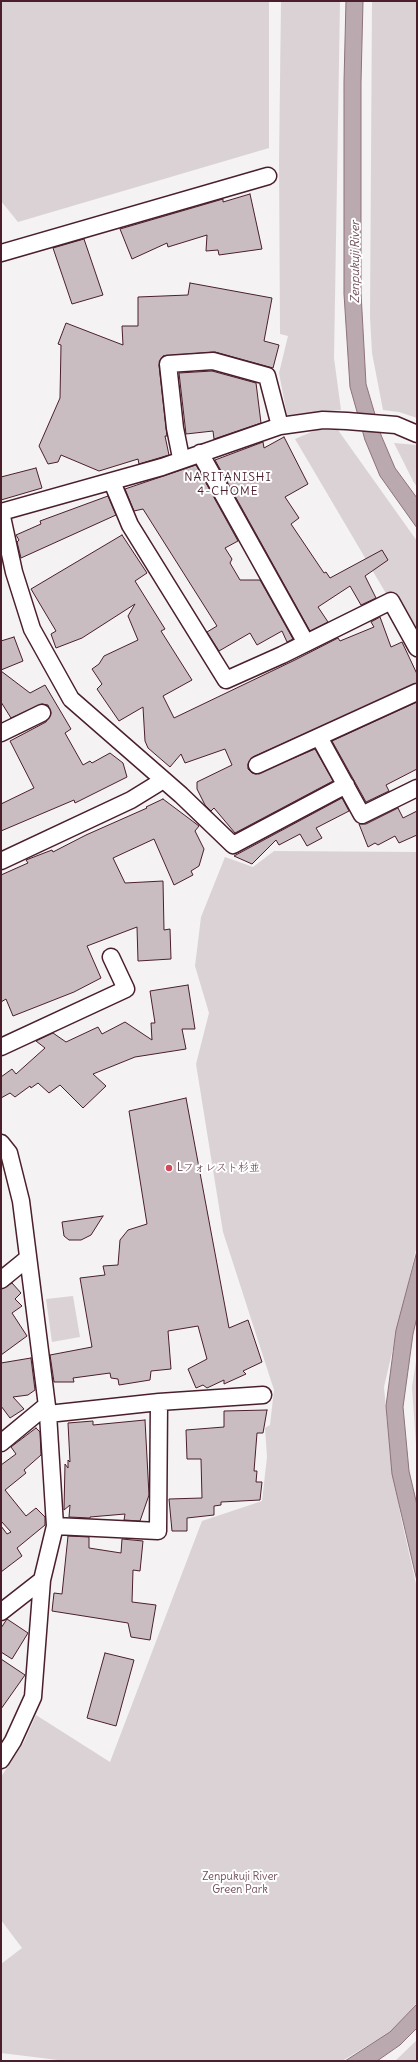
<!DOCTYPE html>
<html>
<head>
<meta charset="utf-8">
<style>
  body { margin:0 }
  #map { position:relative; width:418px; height:2062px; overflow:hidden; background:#f4f2f2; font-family:Delius,sans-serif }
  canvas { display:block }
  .frame { position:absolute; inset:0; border:2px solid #4a1f2b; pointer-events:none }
</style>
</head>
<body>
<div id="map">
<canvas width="418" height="2062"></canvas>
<div class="frame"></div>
</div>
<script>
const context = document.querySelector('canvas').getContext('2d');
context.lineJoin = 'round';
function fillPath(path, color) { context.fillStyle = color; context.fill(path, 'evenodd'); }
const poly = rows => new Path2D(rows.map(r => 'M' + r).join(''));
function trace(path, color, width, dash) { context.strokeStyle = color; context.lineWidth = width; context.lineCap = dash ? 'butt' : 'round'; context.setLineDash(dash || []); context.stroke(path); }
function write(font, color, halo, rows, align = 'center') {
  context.font = font + ' Delius,"Klee One",sans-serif'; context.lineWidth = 4; context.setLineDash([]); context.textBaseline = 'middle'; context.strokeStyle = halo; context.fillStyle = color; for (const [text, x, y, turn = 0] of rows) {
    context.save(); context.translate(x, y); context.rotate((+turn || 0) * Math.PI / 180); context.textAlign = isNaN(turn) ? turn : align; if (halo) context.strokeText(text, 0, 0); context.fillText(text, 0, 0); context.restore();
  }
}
fillPath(poly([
  [1,1,269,1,269,148,18,222,1,201],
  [281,1,340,1,334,358,341,410,287,415,279,373,288,336,280,334,279,162],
  [372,1,417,1,417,418,399,412,383,410,372,353,370,317],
  [316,430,338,430,417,541,417,646,295,439],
  [394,443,417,445,417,487,413,481],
  [274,851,417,852,417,1245,384,1387,390,1452,401,1518,417,1588,417,2003,392,2031,342,2061,66,2061,1,2053,1,1964,22,1948,1,1920,1,1777,24,1742,36,1715,110,1762,202,1521,262,1501,267,1457,265,1428,270,1425,274,1390,223,1232,196,1064,209,1013,195,966,201,917,225,857,253,867],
  [73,1296,80,1337,52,1342,46,1299],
  [417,1355,417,1459,412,1387],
  [417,2040,417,2061,395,2061]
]), '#dbd2d5');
const water = poly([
  [346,1,363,1,361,82,361,293,366,384,381,435,395,468,417,498,417,528,380,476,365,440,350,387,344,294,344,82,346,1],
  [417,1251,417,1317,413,1334,403,1407,409,1471,417,1505,417,1581,392,1474,386,1406,396,1330,417,1251],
  [417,2004,417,2028,400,2045,377,2061,345,2061,390,2032,417,2004]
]);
fillPath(water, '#baa9ae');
trace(water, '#8d727a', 1);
const building = poly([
  [250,194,262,249,219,255,218,250,206,251,207,235,168,247,167,243,132,259,120,229,223,199,223,202,250,194],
  [84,239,103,295,72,304,53,248,84,239],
  [190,283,272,298,264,341,279,345,273,368,215,352,163,356,159,365,167,436,165,436,169,455,139,464,138,459,99,471,61,455,58,462,48,464,39,446,60,398,61,345,58,344,66,323,123,345,122,326,138,326,138,297,188,295,190,283],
  [212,371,256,383,261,423,214,439,213,431,186,434,179,373,212,371],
  [284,437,308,484,285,497,299,518,291,524,324,573,326,572,330,578,382,550,388,560,365,576,376,598,361,605,350,586,318,607,328,622,310,631,215,460,263,442,264,448,284,437],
  [196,465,238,541,225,548,232,559,230,563,240,580,260,580,293,639,287,642,282,631,257,645,250,633,219,651,207,632,217,626,143,509,134,511,125,489,196,465],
  [36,468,42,488,1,500,1,477,36,468],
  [108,496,116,515,21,558,17,542,19,540,16,535,41,524,40,521,108,496],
  [122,535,147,573,135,581,165,629,161,631,192,680,163,696,174,718,295,660,338,638,340,641,374,627,371,622,380,617,391,647,402,642,417,674,417,683,253,757,248,764,248,769,252,773,256,774,315,749,333,781,235,833,214,808,211,811,205,805,197,789,197,782,232,765,225,749,185,763,181,754,170,767,148,748,145,741,143,707,119,721,97,689,102,684,92,669,99,664,104,656,138,640,128,616,135,604,82,638,56,648,51,634,56,631,31,589,122,535],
  [14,637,23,661,1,670,1,641,14,637],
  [1,671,30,693,45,685,71,729,65,733,83,765,90,761,92,763,110,753,123,763,127,777,75,803,74,800,1,831,1,804,34,788,10,741,46,722,51,713,48,705,42,704,11,718,1,702,1,671],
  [417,702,417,769,386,785,389,791,366,802,332,741,417,702],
  [342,798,349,811,316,828,322,838,307,846,300,834,279,845,276,840,252,864,234,856,342,798],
  [163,799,199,826,195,831,204,849,199,866,191,871,193,875,174,885,154,839,113,858,125,883,163,881,164,930,170,929,171,959,138,961,137,927,87,946,101,978,74,992,13,1016,6,999,1,1002,1,875,28,863,26,860,52,850,53,852,86,835,147,808,146,807,163,799],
  [398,808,403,818,417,811,417,835,399,843,395,836,378,845,375,843,368,847,359,824,366,824,398,808],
  [188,985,195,1029,182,1029,186,1049,135,1057,93,1074,106,1086,83,1108,60,1085,49,1093,38,1083,31,1088,30,1086,15,1097,10,1093,1,1098,1,1077,12,1069,16,1074,45,1048,36,1041,53,1033,66,1042,98,1027,102,1034,125,1022,152,1040,151,1023,155,1023,150,991,188,985],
  [186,1098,229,1328,248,1320,262,1362,243,1371,246,1374,224,1384,224,1380,207,1388,203,1385,196,1388,188,1369,207,1359,198,1326,168,1331,171,1369,151,1371,150,1380,119,1385,118,1379,111,1378,110,1373,73,1378,74,1382,54,1382,50,1355,92,1347,80,1278,105,1275,103,1266,118,1265,120,1240,128,1230,147,1224,129,1111,186,1098],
  [103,1216,91,1235,81,1240,69,1240,64,1236,62,1222,103,1216],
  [12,1283,21,1293,15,1299,22,1306,12,1313,27,1336,1,1355,1,1289,12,1283],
  [31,1358,35,1390,28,1395,13,1397,24,1409,10,1418,1,1406,1,1363,31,1358],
  [267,1410,263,1433,257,1433,254,1471,257,1471,256,1482,262,1482,260,1500,221,1502,221,1505,214,1506,214,1515,187,1518,187,1531,172,1531,169,1499,202,1498,201,1459,187,1459,186,1430,224,1427,224,1411,267,1410],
  [145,1420,149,1495,140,1521,124,1520,125,1514,90,1517,90,1518,69,1517,70,1505,64,1510,65,1464,68,1468,68,1460,70,1462,68,1423,93,1421,93,1425,145,1420],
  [36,1428,40,1432,41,1455,24,1470,26,1473,5,1490,26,1516,36,1508,45,1517,45,1525,17,1548,22,1556,1,1572,1,1526,7,1534,11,1532,1,1521,1,1465,16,1454,11,1447,36,1428],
  [68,1536,89,1537,89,1548,121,1553,122,1539,143,1541,140,1571,133,1570,132,1602,156,1605,150,1640,131,1637,128,1623,52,1611,54,1593,62,1594,68,1536],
  [7,1619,28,1633,12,1659,1,1652,1,1628,7,1619],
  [105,1653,134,1660,116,1726,87,1718,105,1653],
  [1,1659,25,1675,1,1709,1,1659]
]);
fillPath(building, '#cabdc1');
trace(building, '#4a1f2b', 1);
const street = poly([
  [1,253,268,176],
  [200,453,306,643],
  [181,458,175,428,168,364,213,361,267,376,280,426],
  [112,482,130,525,226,680,282,655,391,601,417,648],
  [1,512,14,572,32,629,71,699,181,795,233,845,346,785],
  [1,512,162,467,280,426,323,420,347,421,396,425,417,434],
  [1,733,42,713],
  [319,737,362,815,417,788],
  [257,765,417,692],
  [1,861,131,800,157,784,161,778],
  [1,1047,126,989,111,957],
  [1,1143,9,1153,21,1201,48,1414,55,1526,42,1580,33,1697,13,1741,1,1760],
  [1,1280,28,1258],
  [48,1414,159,1402,263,1395],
  [1,1443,47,1405],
  [55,1526,158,1531,159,1402],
  [1,1612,42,1580]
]);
trace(street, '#4a1f2b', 19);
trace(street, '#fff', 16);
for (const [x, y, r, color] of [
  [169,1168,4,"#d1495b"]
]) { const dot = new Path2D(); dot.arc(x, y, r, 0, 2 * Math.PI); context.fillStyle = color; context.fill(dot); trace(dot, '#fff', 1.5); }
write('11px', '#4a1f2b', '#fff', [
  ["Lフォレスト杉並",177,1168]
], 'left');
write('11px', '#6e4c56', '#fff', [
  ["Zenpukuji River",240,1877],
  ["Green Park",240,1890]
]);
write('italic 12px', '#714f59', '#fff', [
  ["Zenpukuji River",356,262,-90]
]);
context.letterSpacing = '1px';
write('12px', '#4a1f2b', '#fff', [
  ["NARITANISHI",228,478],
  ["4-CHOME",228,492]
]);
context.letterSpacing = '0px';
</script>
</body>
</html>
